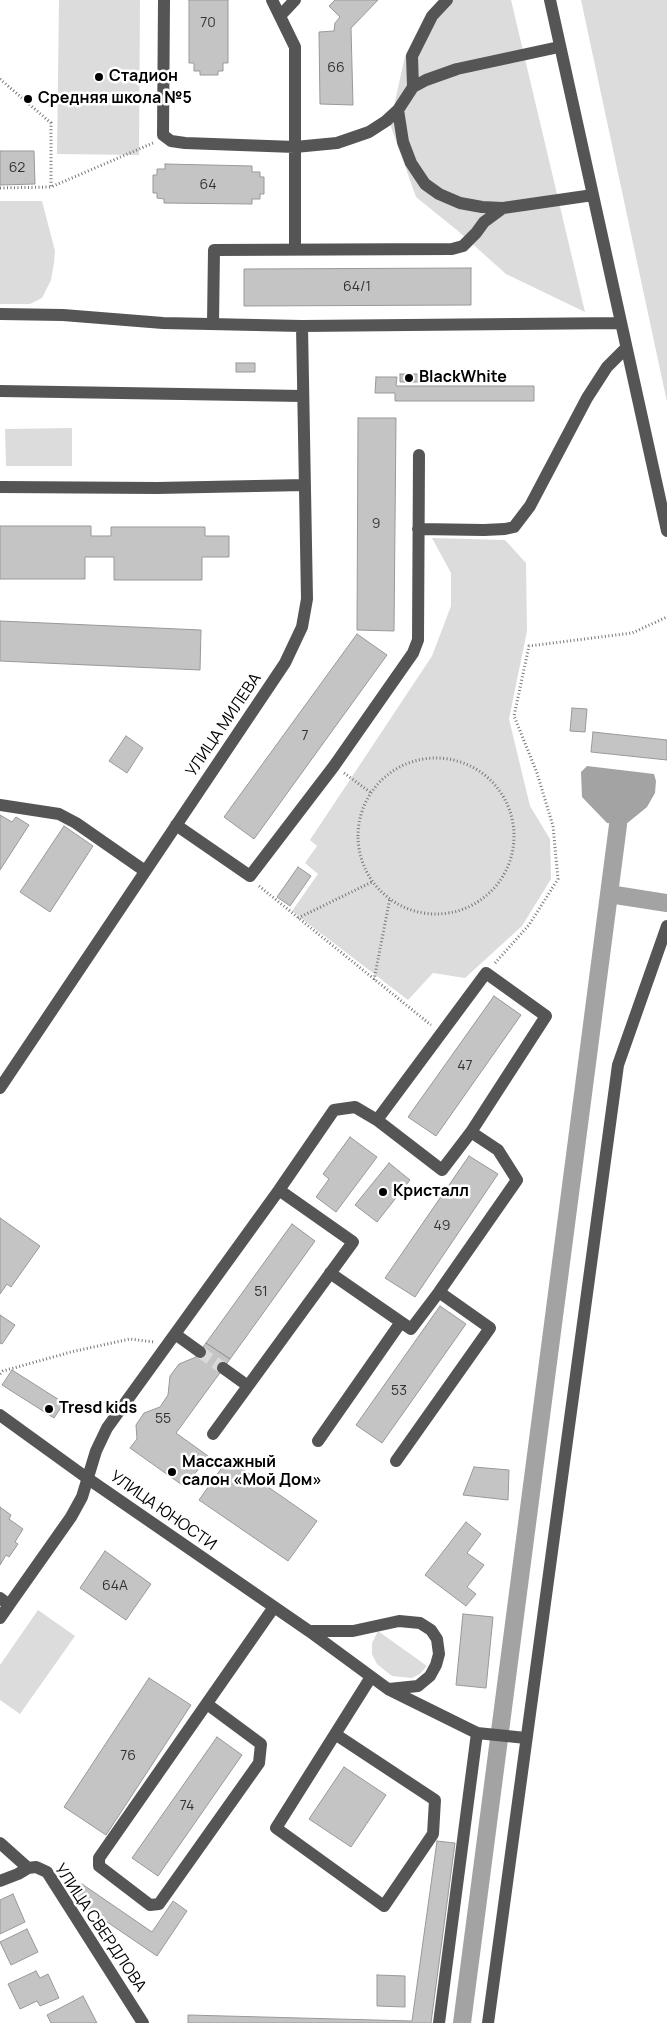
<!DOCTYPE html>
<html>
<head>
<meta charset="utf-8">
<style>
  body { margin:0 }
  canvas { display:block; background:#fff }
</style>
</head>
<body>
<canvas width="667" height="2023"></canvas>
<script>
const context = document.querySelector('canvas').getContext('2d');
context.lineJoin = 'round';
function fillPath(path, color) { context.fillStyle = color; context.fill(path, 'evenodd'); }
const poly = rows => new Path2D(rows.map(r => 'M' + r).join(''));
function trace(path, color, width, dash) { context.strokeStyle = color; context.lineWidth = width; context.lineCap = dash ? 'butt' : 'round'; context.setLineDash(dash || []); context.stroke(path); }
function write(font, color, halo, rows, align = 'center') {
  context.font = font + ' Manrope,sans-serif'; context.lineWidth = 5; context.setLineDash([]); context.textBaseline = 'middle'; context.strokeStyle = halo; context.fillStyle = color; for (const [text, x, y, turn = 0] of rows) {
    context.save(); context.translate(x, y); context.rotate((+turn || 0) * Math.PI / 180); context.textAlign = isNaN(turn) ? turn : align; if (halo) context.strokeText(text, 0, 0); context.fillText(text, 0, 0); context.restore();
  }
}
fillPath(poly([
  [59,0,140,0,139,155,57,154],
  [453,0,511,0,585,312,506,274,458,231,416,197,390,124,405,56,441,9],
  [581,0,667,0,667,402],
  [0,201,42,201,55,251,54,263,51,280,42,298,30,304,0,304],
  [72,428,72,466,6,466,5,429],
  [432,538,505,540,526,563,527,631,509,719,530,806,550,839,551,879,522,926,465,978,433,973,408,1000,292,911,318,874,305,863,317,846,310,840,432,656,451,606,451,573],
  [38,1610,75,1636,20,1714,0,1700,0,1665],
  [378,1631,427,1666,420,1674,412,1678,392,1676,377,1664,372,1654,372,1643]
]), '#dcdcdc');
fillPath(poly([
  [587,766,654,774,656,781,655,793,647,807,625,825,607,823,582,797,581,772]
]), '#a3a3a3');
trace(poly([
  [609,894,667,903],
  [462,2023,618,825]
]), '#a3a3a3', 18);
const building = poly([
  [189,0,228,0,228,63,223,63,223,71,218,71,218,75,200,75,200,71,194,71,194,63,189,63,189,0],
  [335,0,378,0,351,28,353,105,320,104,319,32,334,31,335,23,340,17,329,6,335,0],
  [0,151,34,151,35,184,0,185,0,151],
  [165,164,252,166,252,172,260,172,260,177,264,177,264,194,260,194,260,199,252,199,252,204,164,203,164,199,157,198,157,193,153,193,153,175,157,175,157,169,165,169,165,164],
  [471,268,471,305,244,306,244,269,471,268],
  [236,363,255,363,255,372,236,372,236,363],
  [400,374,418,374,418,382,400,382,400,374],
  [421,374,433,374,433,383,421,383,421,374],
  [376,377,397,377,396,386,534,386,534,401,395,401,395,393,375,393,376,377],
  [358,418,396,418,394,631,357,630,358,418],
  [0,526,91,526,91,536,111,536,111,527,205,527,205,536,229,536,229,557,202,557,202,580,114,580,114,557,85,557,85,579,0,579,0,526],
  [0,621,201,630,200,670,0,661,0,621],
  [357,634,387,655,254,839,224,817,357,634],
  [572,708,587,709,585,732,570,731,572,708],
  [593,732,667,740,667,760,591,752,593,732],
  [126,736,143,748,127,773,109,761,126,736],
  [0,815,12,822,16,817,29,825,0,870,0,815],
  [64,826,93,846,50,912,20,892,64,826],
  [298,867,311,876,290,906,277,897,298,867],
  [494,996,521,1015,436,1136,408,1117,494,996],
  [350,1137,377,1157,336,1212,316,1197,329,1179,323,1174,350,1137],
  [469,1156,498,1174,415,1297,385,1278,469,1156],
  [389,1163,410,1180,377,1222,355,1205,389,1163],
  [0,1218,40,1246,11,1287,7,1284,0,1294,0,1218],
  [292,1224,315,1241,230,1359,206,1343,292,1224],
  [440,1306,466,1324,382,1443,356,1425,440,1306],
  [0,1315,15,1325,2,1344,0,1343,0,1315],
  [206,1343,230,1359,176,1433,208,1456,185,1487,130,1448,137,1439,136,1425,144,1413,160,1407,168,1395,170,1376,179,1364,196,1357,206,1343],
  [12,1370,64,1403,54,1418,2,1385,12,1370],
  [228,1459,317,1521,288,1561,199,1500,228,1459],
  [474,1467,509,1470,508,1500,463,1495,474,1467],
  [0,1507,11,1515,9,1519,23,1529,15,1542,18,1544,9,1557,6,1555,0,1565,0,1507],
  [466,1522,481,1534,467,1553,484,1565,467,1587,476,1594,466,1606,425,1575,466,1522],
  [105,1551,151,1584,126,1620,80,1588,105,1551],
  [463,1614,493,1617,486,1688,456,1685,463,1614],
  [149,1678,191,1705,106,1835,64,1807,149,1678],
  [217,1737,242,1755,158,1876,132,1858,217,1737],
  [344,1767,386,1795,351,1847,309,1819,344,1767],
  [437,1841,455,1843,431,2023,188,2023,188,2015,412,2021,437,1841],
  [82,1884,152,1932,173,1901,187,1911,157,1956,72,1898,82,1884],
  [13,1894,25,1922,0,1934,0,1900,13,1894],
  [27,1929,38,1952,11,1965,0,1942,27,1929],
  [36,1971,40,1978,48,1974,59,1998,40,2006,37,2001,20,2009,8,1984,36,1971],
  [377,1975,405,1976,405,2007,377,2006,377,1975],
  [83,1996,97,2023,51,2023,47,2015,83,1996]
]);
fillPath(building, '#c4c4c4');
trace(building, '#999', 1);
trace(poly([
  [200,1352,223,1368]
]), '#d9d9d9', 12, [12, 6]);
trace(poly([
  [0,79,51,123,51,187,153,143],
  [0,188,51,187],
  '358 836a78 78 0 1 1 156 0a78 78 0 1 1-156 0Z',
  [344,773,370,792],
  [259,886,431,1025],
  [298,918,372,882],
  [495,963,529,925,558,879,553,826,537,773,514,716,529,646,632,633,667,617],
  [374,980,390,898],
  [0,1374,3,1371,71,1352,130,1339,154,1342]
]), '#777', 3, [1, 2.5]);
trace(poly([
  [164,0,163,135,171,141,185,143,295,147,337,143,369,132,386,121,398,110,413,87,426,80,457,69,559,47],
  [272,0,295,47,295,249],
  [550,0,667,531],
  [280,16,295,0],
  [413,87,412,56,432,16,447,0],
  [398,110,403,142,411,163,425,184,439,194,460,203,482,207,502,208],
  [0,314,63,315,163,323,302,326,621,323],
  [213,323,214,250,452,249,463,246,476,233,484,222,503,208,593,195],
  [0,391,303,396],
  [0,487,157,488,305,485],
  [418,529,484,530,505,529,514,527,530,506,587,398,607,367,626,348],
  [0,805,59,814,76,823,145,871],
  [176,825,250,876,334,766,413,653,418,640,419,455],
  [0,1088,285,663,302,627,307,599,302,326],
  [330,1273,411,1329,439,1292,517,1180,498,1150,471,1132],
  [175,1334,200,1352],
  [223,1368,248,1386,353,1242,279,1190],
  [0,1415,87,1478,309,1631,388,1689,477,1733,526,1738],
  [213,1434,248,1386],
  [318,1441,401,1322],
  [396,1461,490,1328,439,1292],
  [0,1598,9,1605,71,1517,82,1497,96,1451,107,1428,279,1190,334,1110,355,1107,377,1120,442,1170,471,1132,546,1016,486,973,377,1120],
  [0,1618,9,1605],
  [309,1631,353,1631,399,1621,420,1623,431,1630,437,1639,439,1654,436,1665,430,1676,418,1686,389,1689],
  [207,1704,261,1744,259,1763,159,1904,150,1905,99,1866,99,1858,274,1607],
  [335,1734,435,1800,433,1834,384,1906,276,1828,371,1677],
  [0,1843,28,1868,36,1867,47,1872,143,2023],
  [0,1881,18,1874,28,1868],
  [439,2023,477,1733],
  [488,2023,618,1065,667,926]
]), '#555', 12);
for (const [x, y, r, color] of [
  [99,77,5,"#000"],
  [28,99,5,"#000"],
  [409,378,5,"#000"],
  [383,1192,5,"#000"],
  [49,1409,5,"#000"],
  [172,1472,5,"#000"]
]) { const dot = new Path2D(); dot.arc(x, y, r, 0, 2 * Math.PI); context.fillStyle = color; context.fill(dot); trace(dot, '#fff', 2); }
write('14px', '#313131', null, [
  ["70",208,23],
  ["66",336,68],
  ["62",17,168],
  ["64",208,185],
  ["64/1",357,287],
  ["9",376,524],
  ["7",305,736],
  ["47",465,1066],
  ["49",442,1226],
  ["51",261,1292],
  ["53",399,1391],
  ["55",163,1419],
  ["64А",115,1586],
  ["76",128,1756],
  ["74",187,1806]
]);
write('bold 16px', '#000', '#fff', [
  ["Стадион",109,77],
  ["Средняя школа №5",38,99],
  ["BlackWhite",419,378],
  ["Кристалл",393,1192],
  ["Tresd kids",59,1409],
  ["Массажный",182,1463],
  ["салон «Мой Дом»",182,1481]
], 'left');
write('16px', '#000', '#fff', [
  ["УЛИЦА МИЛЕВА",224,725,-56],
  ["УЛИЦА ЮНОСТИ",163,1511,35],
  ["УЛИЦА СВЕРДЛОВА",100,1928,56]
]);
</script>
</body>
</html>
